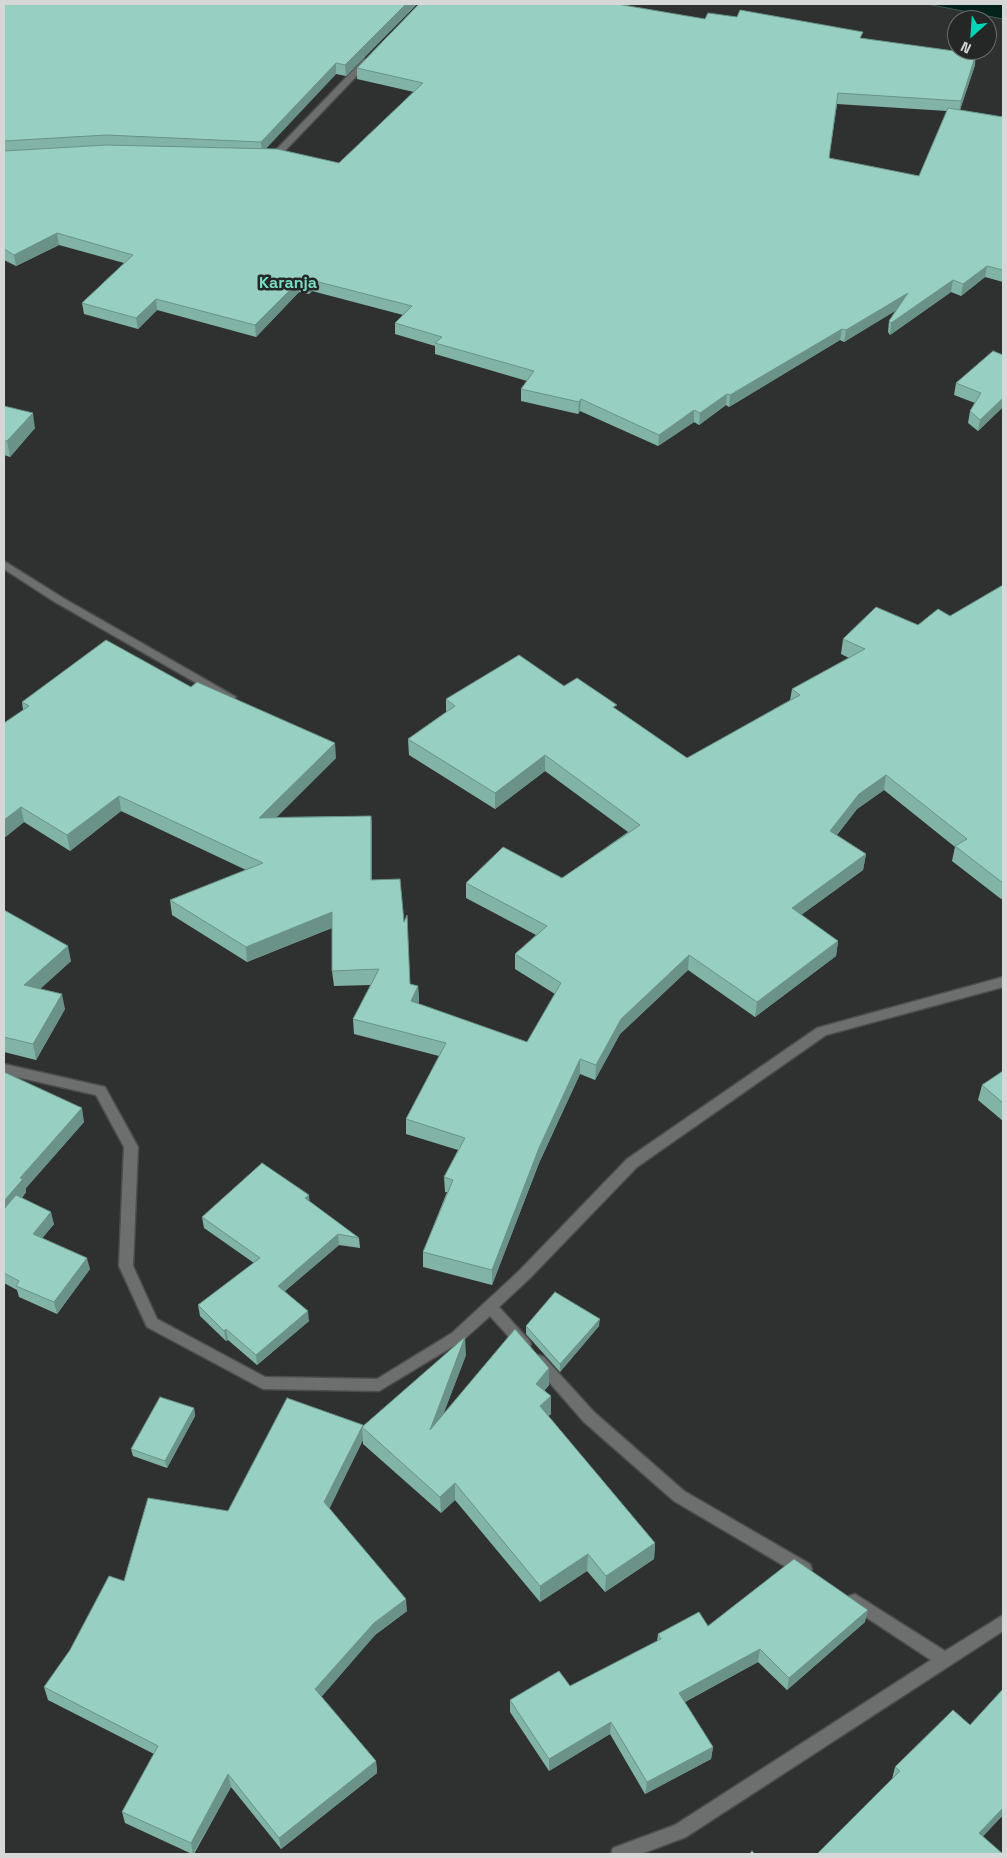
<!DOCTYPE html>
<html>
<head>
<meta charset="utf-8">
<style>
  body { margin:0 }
  #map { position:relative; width:1007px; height:1858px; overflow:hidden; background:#2e3130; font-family:"Space Grotesk",sans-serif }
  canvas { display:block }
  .frame { position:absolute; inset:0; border:5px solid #d6d8d7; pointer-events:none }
  .north { position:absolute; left:947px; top:10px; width:50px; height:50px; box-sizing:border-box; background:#242726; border:1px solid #6b6e6d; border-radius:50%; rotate:206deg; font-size:14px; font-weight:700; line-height:20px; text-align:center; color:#d6d8d7 }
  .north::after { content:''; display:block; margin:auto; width:18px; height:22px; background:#01d5b6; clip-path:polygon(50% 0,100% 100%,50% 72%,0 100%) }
</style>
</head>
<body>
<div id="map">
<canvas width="1007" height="1858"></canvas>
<div class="frame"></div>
<div class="north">N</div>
</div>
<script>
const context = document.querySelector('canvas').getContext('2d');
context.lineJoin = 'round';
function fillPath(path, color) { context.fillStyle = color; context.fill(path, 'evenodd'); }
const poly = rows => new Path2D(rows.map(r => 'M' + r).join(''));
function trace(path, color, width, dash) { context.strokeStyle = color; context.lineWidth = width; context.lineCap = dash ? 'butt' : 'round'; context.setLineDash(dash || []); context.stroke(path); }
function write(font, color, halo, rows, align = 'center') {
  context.font = font + ' "Space Grotesk",sans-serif'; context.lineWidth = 5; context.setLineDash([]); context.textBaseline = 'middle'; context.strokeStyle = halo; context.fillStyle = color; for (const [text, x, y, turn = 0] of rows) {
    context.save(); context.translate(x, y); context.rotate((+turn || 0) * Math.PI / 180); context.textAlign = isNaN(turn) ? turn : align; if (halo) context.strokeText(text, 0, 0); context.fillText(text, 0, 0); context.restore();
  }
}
const water = poly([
  [927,4,1003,4,1003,19,927,4]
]);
fillPath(water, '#04211b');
trace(water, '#435853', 1);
const street = poly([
  [364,59,371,61,276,160,265,160,265,156,271,155,364,59],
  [4,561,63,598,236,697,230,701,226,700,55,602,4,569,4,561],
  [1003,977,1003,987,826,1035,637,1167,529,1279,499,1307,529,1340,531,1344,529,1348,524,1350,519,1348,490,1316,462,1341,379,1391,263,1389,147,1327,119,1266,124,1147,96,1095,4,1074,4,1064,105,1087,138,1147,133,1266,157,1319,265,1377,377,1379,452,1333,519,1271,627,1159,817,1028,1003,977],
  [539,1355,544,1357,594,1412,684,1491,810,1564,812,1569,810,1574,804,1576,798,1574,674,1501,584,1422,534,1365,532,1361,534,1357,539,1355],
  [855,1594,945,1651,1003,1615,1003,1631,686,1837,641,1854,611,1854,613,1848,675,1825,931,1660,849,1606,847,1601,849,1596,855,1594]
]);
trace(street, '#4c4e4d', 3);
fillPath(street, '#6c6f6e');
fillPath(poly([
  [4,4,417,4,346,76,336,74,265,149,339,163,414,92,357,79,357,68,705,19,862,38,975,65,960,110,1003,117,1003,282,985,277,961,296,951,292,890,335,888,332,889,321,896,310,844,342,840,340,729,407,726,405,699,425,694,422,658,446,580,411,578,414,521,401,521,389,527,381,435,354,435,346,395,334,395,323,403,315,312,291,309,294,299,292,256,337,157,310,138,329,84,314,82,303,124,263,59,245,16,266,4,260],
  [837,104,947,111,919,176,829,158],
  [1003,355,1003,407,978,431,968,423,970,411,975,403,954,395,956,383],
  [4,406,35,428,10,457,4,455],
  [1003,585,1003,898,1001,899,952,861,955,847,884,790,857,809,837,835,866,854,863,870,801,915,838,941,836,956,755,1017,688,970,620,1034,595,1080,580,1074,539,1163,492,1285,423,1267,423,1252,447,1192,445,1192,444,1177,458,1150,406,1134,406,1119,439,1056,354,1034,353,1019,371,985,334,986,332,971,332,928,247,962,172,915,170,900,246,870,121,811,70,851,24,822,4,838,23,710,22,702,191,687,336,758,276,817,371,816,372,831,372,880,410,984,418,986,419,1001,418,1004,527,1042,555,994,515,969,515,954,536,935,466,898,466,883,562,878,628,832,545,771,495,809,409,755,408,739,446,712,446,699,564,686,617,710,687,758,790,700,792,689,849,658,841,654,843,639,918,625,950,616],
  [4,910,71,961,40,989,65,1009,36,1060,4,1052],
  [1003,1071,1003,1121,978,1100,982,1085],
  [4,1072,84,1122,26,1188,26,1192,22,1198,54,1224,42,1238,90,1269,57,1314,19,1297,17,1290,4,1283],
  [309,1195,309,1201,359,1238,360,1248,339,1245,285,1291,309,1321,257,1365,228,1340,226,1341,200,1316,198,1305,254,1263,204,1228,202,1217],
  [526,1326,599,1326,560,1372,526,1334],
  [466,1355,443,1414,549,1368,549,1385,544,1391,551,1414,548,1416,655,1543,654,1559,605,1592,587,1571,540,1602,455,1500,441,1513,363,1444,363,1440,329,1508,407,1611,375,1635,321,1697,376,1761,377,1773,281,1849,231,1787,194,1854,192,1854,125,1823,122,1812,154,1754,48,1700,44,1687,124,1581,228,1511,363,1426],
  [194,1408,195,1416,167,1468,133,1456,131,1449],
  [865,1622,787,1690,758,1662,685,1702,713,1747,711,1759,645,1794,610,1734,549,1771,510,1712,510,1700,570,1686,657,1641,658,1634,708,1626],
  [970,1725,1003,1815,983,1836,892,1779,895,1767]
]), '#82b3a7');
fillPath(poly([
  [406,4,417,4,346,76,345,65],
  [976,54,975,65,959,112,961,101],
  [336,63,336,74,262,153,261,142],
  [57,233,59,245,16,266,14,255],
  [987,266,985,277,961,296,963,284],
  [311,280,312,291,309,294,308,283],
  [953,280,951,292,890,335,891,323],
  [299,281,299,292,256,337,255,325],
  [908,293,907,304,844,342,846,330],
  [156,299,157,310,138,329,136,318],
  [842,329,840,340,729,407,730,395],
  [727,394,726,405,699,425,700,413],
  [1003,398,1003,407,978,431,980,420],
  [581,399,580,411,578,414,579,402],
  [694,410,694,422,658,446,659,435],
  [33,413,35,428,10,457,7,441],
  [335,743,336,758,261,833,259,818],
  [545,755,545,771,495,809,495,793],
  [886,775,884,790,857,809,828,846,830,831,859,794],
  [119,796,121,811,70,851,67,835],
  [21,807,24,822,4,838,4,820],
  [371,816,372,831,372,896,371,880],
  [866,854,863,870,790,923,792,908],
  [332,912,333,927,247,962,246,947],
  [838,941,836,956,755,1017,757,1002],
  [68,946,71,961,28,1000,24,985],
  [689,955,688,970,620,1034,595,1080,596,1065,621,1019],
  [418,986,419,1001,412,1017,411,1001],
  [62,994,65,1009,36,1060,33,1044],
  [580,1059,580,1074,539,1163,492,1285,492,1270,539,1148],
  [82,1108,84,1122,26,1188,26,1192,4,1218,4,1201,20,1178],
  [309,1195,310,1205,305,1198],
  [51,1212,54,1224,36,1246,33,1234],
  [338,1234,339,1245,279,1296,278,1286],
  [87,1258,90,1269,57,1314,54,1302],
  [308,1311,309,1321,257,1365,256,1355],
  [600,1319,599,1326,560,1372,560,1364],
  [226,1329,228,1340,226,1341,224,1331],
  [465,1337,466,1355,431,1447,430,1430],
  [549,1368,549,1385,536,1401,536,1384],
  [551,1396,551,1414,540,1424,540,1406],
  [194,1408,195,1416,167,1468,165,1461],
  [363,1425,363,1428,362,1427,363,1440,326,1516,324,1502],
  [455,1483,455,1500,441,1513,440,1497],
  [655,1543,654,1559,605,1592,606,1576],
  [588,1554,587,1571,540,1602,540,1586],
  [406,1599,407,1611,375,1635,317,1702,315,1689,374,1623],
  [868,1610,865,1622,787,1690,789,1678],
  [760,1649,758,1662,678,1705,679,1693],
  [611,1722,610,1734,549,1771,549,1759],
  [713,1747,711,1759,645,1794,647,1782],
  [376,1761,377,1773,281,1849,279,1838],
  [228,1774,231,1787,193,1854,191,1843],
  [1003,1808,1003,1815,975,1845,979,1833]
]), '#6a9288');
const building = poly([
  [4,4,406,4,345,65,336,63,261,142,106,135,4,141,4,4],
  [419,4,617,4,705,19,708,13,737,17,740,10,863,32,860,38,976,54,961,101,838,93,829,158,919,176,948,108,1003,117,1003,270,987,266,963,284,953,280,891,323,889,321,908,293,846,330,842,329,730,395,727,394,700,413,694,410,659,435,581,399,579,402,521,389,534,371,435,343,442,337,395,323,412,306,311,280,308,283,299,281,255,325,156,299,136,318,82,303,133,255,57,233,14,255,4,249,4,151,107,145,277,149,339,163,423,83,357,68,419,4],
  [993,351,1003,355,1003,398,980,420,970,411,981,393,956,383,993,351],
  [4,406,33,413,7,441,4,441,4,406],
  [1003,585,1003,883,955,846,967,839,886,775,859,794,830,831,866,854,792,908,838,941,757,1002,689,955,621,1019,596,1065,580,1059,539,1148,492,1270,423,1252,453,1180,444,1177,465,1138,406,1119,446,1043,353,1019,379,969,332,971,332,912,246,947,170,900,263,863,119,796,67,835,21,807,4,820,4,723,29,706,22,702,106,640,191,687,197,682,335,743,259,818,371,816,371,880,400,879,404,922,407,915,410,984,418,986,411,1001,527,1042,561,983,515,954,547,926,466,883,503,847,562,878,640,825,545,755,495,793,408,739,455,706,446,699,519,655,564,686,577,678,617,705,613,707,687,758,800,695,792,689,865,649,843,639,876,607,918,625,938,609,950,616,1003,585],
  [4,910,68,946,24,985,62,994,33,1044,4,1037,4,910],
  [1003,1071,1003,1103,982,1085,1003,1071],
  [4,1072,82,1108,20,1178,23,1179,4,1201,4,1072],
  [262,1163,309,1195,305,1198,359,1238,338,1234,278,1286,308,1311,256,1355,226,1329,224,1331,198,1305,260,1258,202,1217,262,1163],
  [16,1195,51,1212,33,1234,87,1258,54,1302,16,1286,19,1281,4,1273,4,1209,16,1195],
  [555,1292,600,1319,560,1364,526,1326,555,1292],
  [515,1329,549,1368,536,1384,551,1396,540,1406,655,1543,606,1576,588,1554,540,1586,455,1483,440,1497,362,1427,465,1337,430,1430,515,1329],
  [160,1397,194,1408,165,1461,131,1449,160,1397],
  [287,1398,363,1425,324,1502,406,1599,374,1623,315,1689,376,1761,279,1838,228,1774,191,1843,122,1812,158,1746,44,1687,70,1650,109,1576,124,1581,148,1498,228,1511,287,1398],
  [794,1559,868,1610,789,1678,760,1649,679,1693,713,1747,647,1782,611,1722,549,1759,510,1700,559,1671,570,1686,661,1639,658,1634,699,1612,708,1626,794,1559],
  [1003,1689,1003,1808,979,1833,1003,1854,817,1854,900,1771,895,1767,953,1710,970,1725,1003,1689],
  [752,1851,755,1854,749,1854,752,1851]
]);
fillPath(building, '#97d0c2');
trace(building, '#6a9288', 1);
write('bold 16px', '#79dcc6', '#242726', [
  ["Karanja",288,284]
]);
</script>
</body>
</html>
